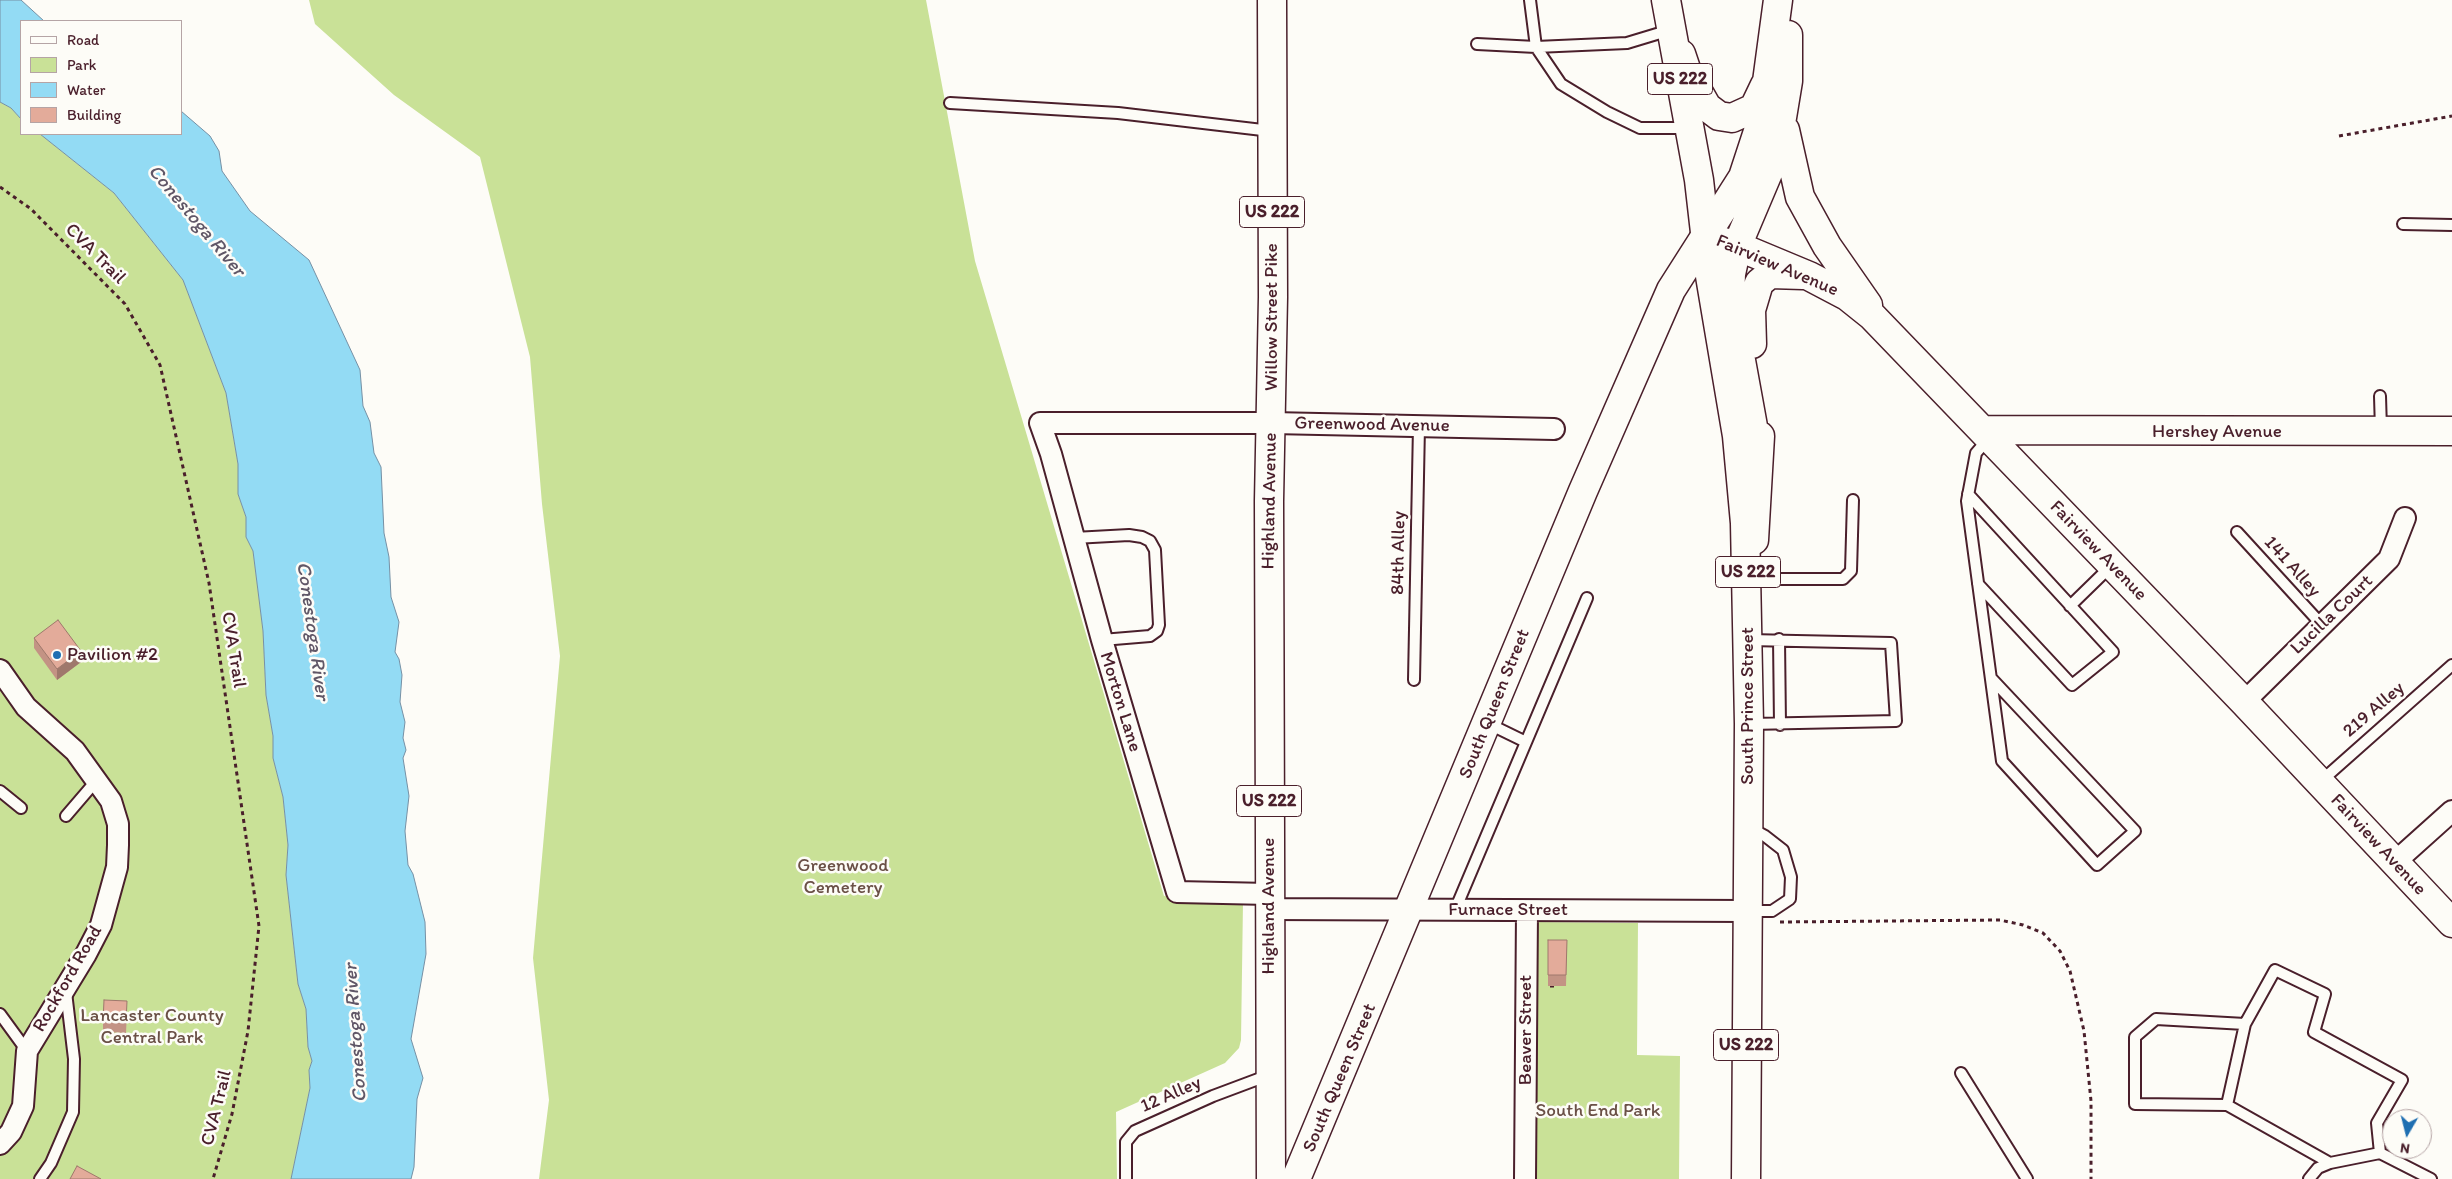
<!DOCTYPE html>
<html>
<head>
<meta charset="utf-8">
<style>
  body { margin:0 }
  #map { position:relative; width:2452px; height:1179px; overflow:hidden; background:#fdfcf7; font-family:Itim,sans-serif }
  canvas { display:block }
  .legend { position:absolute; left:20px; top:20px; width:162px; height:115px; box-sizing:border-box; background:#fdfcf7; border:1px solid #b5a4a5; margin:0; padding:6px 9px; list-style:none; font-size:15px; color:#4a1f2b }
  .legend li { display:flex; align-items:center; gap:10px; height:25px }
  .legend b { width:25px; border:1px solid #b5a4a5 }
  .north { position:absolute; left:2382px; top:1109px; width:50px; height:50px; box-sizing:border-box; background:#fdfcf7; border:1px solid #b5a4a5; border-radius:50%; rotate:188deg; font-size:14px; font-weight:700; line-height:20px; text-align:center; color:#4a1f2b }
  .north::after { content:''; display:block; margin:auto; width:18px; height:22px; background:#1f6fb2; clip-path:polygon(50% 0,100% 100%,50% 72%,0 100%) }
</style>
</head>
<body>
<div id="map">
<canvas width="2452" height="1179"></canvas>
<ul class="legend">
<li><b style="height:6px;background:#fdfcf7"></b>Road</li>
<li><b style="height:14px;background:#c9e197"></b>Park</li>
<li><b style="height:14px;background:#93dbf4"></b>Water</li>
<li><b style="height:14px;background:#e3ab9a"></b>Building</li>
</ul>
<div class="north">N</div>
</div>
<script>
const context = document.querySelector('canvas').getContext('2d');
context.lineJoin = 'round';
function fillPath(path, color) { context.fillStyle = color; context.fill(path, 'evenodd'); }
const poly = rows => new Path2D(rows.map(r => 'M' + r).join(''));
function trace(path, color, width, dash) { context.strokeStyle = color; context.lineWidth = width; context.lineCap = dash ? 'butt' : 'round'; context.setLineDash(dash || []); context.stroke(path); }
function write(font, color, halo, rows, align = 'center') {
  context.font = font + ' Itim,sans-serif'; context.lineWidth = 5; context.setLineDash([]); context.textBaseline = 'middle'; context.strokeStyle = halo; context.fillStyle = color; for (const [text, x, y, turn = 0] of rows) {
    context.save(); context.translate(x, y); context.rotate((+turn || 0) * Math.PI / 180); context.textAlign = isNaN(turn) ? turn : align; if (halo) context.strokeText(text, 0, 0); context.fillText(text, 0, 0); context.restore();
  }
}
fillPath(poly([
  [309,0,926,0,975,261,1164,896,1243,902,1241,1040,1239,1048,1225,1063,1116,1112,1117,1179,539,1179,549,1100,533,958,560,656,542,504,530,357,480,157,394,95,315,24],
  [0,102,11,108,21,119,21,134,40,134,114,193,183,280,226,393,238,464,238,494,246,517,246,537,253,551,263,631,266,695,273,736,273,758,283,797,288,845,286,875,298,984,306,1009,308,1047,312,1061,309,1070,310,1088,291,1179,0,1179],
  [1532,922,1638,923,1637,1055,1680,1056,1679,1179,1530,1179]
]), '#c9e197');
const water = poly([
  [0,0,21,0,44,21,21,21,21,119,11,108,0,102,0,0],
  [181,111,210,136,219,151,222,171,250,211,309,260,360,370,363,406,370,422,374,453,381,467,384,533,389,557,391,597,399,622,395,652,399,659,402,675,400,702,405,722,403,738,406,750,403,758,409,796,405,831,408,865,413,874,425,922,426,954,411,1039,423,1078,417,1099,414,1167,411,1179,291,1179,310,1088,309,1070,312,1061,308,1047,306,1009,298,984,286,875,288,845,283,797,273,758,273,736,266,695,263,631,253,551,246,537,246,517,238,494,238,464,226,393,183,280,114,193,40,134,181,134,181,111]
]);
fillPath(water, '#93dbf4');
trace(water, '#7690a4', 1);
const lane = poly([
  [1530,0,1536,47,1561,84,1607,112,1640,128,1689,128],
  [1477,44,1536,47,1627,43,1670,30],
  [950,103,1118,113,1271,131],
  [2403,224,2452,225],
  [2380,396,2381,430],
  [1989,438,1976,453,1967,501,2002,761,2097,865,2135,831,1991,678],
  [1968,494,2113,652,2072,685,1978,584],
  [2237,532,2322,625],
  [1074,538,1129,535,1142,537,1150,541,1155,550,1159,625,1157,631,1150,636,1102,640],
  [1748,579,1843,579,1851,571,1853,500],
  [2070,606,2111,566],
  [1779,639,1780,725],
  [1749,640,1891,643,1896,721,1750,724],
  [1414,680,1419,426],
  [1487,723,1526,742],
  [2320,782,2452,665],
  [0,791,21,808],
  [66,816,96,781],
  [1455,910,1587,598],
  [1748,911,1772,911,1790,899,1791,877,1783,850,1765,836,1750,828],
  [0,1014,27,1051],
  [2245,1024,2156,1019,2135,1037,2135,1104,2227,1105,2330,1163],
  [1961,1073,2027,1179],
  [2227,1105,2245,1024,2275,970,2325,994,2314,1032,2402,1080,2377,1123,2380,1153],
  [40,1179,51,1163,73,1112,74,1059,66,992],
  [1126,1179,1126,1142,1135,1131,1213,1096,1269,1075],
  [2309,1179,2318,1168,2330,1163,2380,1153,2431,1179]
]);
const street = poly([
  [0,670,26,707,75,751,111,801,118,824,118,845,117,867,101,925,86,954,27,1051,23,1106,11,1132,0,1144],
  [2244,702,2389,559,2405,518],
  [2394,863,2452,811],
  [1269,894,1177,892,1102,640,1051,454,1040,423,1272,423,1554,429],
  [1270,909,1747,911],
  [1525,1179,1527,911]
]);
const secondary = poly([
  [1681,54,1687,72,1707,107,1719,116,1732,118,1754,108,1765,85],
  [1785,130,1800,197,1827,246,1868,305],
  [1705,236,1737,246,1809,276,1847,296,1872,316,2244,702,2452,923],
  [1752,344,1751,310,1759,283,1770,274,1803,275],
  [1983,430,2452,431],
  [1758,454,1730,300,1731,274,1737,246,1776,154,1788,81,1788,35],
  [1754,540,1760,436],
  [1296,1179,1583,491,1671,290,1743,177,1762,119,1778,0]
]);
const highway = poly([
  [1666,0,1699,180,1710,276,1737,436,1745,523,1749,724,1746,1179],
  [1271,1179,1269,501,1273,297,1272,0]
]);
trace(lane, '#4a1f2b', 14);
trace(street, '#4a1f2b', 24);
trace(secondary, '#4a1f2b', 31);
trace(highway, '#4a1f2b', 31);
trace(poly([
  [2339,136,2452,116],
  [0,187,31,209,125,304,160,365,209,583,259,926,248,1031,232,1114,213,1179],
  [1780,922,2000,920,2023,925,2043,933,2060,951,2070,971,2084,1031,2091,1101,2091,1179],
  [1550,986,1557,986]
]), '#4a1f2b', 3, [4, 4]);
trace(lane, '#fdfcf7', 10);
trace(street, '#fdfcf7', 20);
trace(secondary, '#fdfcf7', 28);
trace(highway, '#fdfcf7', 28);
fillPath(poly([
  [34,638,81,662,57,680,34,648],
  [1548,940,1567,940,1566,986,1548,986],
  [127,1011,126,1033,103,1032,103,1022]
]), '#c39384');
fillPath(poly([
  [81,651,81,662,57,680,57,669]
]), '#9f786c');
const building = poly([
  [58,620,81,651,57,669,34,638,58,620],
  [1548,940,1567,940,1566,975,1548,975,1548,940],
  [104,1000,127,1001,126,1023,103,1022,104,1000],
  [77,1166,101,1179,70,1179,77,1166]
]);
fillPath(building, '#e3ab9a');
trace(building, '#9f786c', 1);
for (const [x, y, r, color] of [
  [57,655,5,"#1f6fb2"]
]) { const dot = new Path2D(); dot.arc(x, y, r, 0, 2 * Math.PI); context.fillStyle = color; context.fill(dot); trace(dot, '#fdfcf7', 2); }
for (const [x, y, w] of [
  [1680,79,65],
  [1272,212,65],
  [1748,572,65],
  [1269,801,65],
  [1746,1045,65]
]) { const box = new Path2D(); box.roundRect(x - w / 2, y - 15.5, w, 31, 4); context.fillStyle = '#fdfcf7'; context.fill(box); trace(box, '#4a1f2b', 1); }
write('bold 18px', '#4a1f2b', null, [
  ["US 222",1680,79],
  ["US 222",1272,212],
  ["US 222",1748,572],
  ["US 222",1269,801],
  ["US 222",1746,1045]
]);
write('19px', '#4a1f2b', '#fdfcf7', [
  ["CVA Trail",95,254,45],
  ["Fairview Avenue",1777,266,23],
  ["Willow Street Pike",1272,317,-90],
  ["Greenwood Avenue",1372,425,1],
  ["Hershey Avenue",2217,432],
  ["Highland Avenue",1270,501,-89],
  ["Fairview Avenue",2098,551,46],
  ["84th Alley",1399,553,-89],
  ["141 Alley",2292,567,48],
  ["Lucilla Court",2332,615,-44],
  ["CVA Trail",233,650,81],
  ["Morton Lane",1120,702,73],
  ["South Queen Street",1495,704,-68],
  ["South Prince Street",1748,706,-90],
  ["219 Alley",2374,710,-41],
  ["Fairview Avenue",2378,845,47],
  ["Highland Avenue",1269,906,-90],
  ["Furnace Street",1508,910],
  ["Rockford Road",68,979,-60],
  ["Beaver Street",1526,1030,-90],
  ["South Queen Street",1340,1078,-67],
  ["12 Alley",1171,1095,-24],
  ["CVA Trail",217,1108,-76]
]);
write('19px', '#4a1f2b', '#fdfcf7', [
  ["Pavilion #2",67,655]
], 'left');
write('19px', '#6a5046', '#fdfcf7', [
  ["Greenwood",843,866],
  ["Cemetery",843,888],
  ["Lancaster County",152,1016],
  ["Central Park",152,1038],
  ["South End Park",1598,1111]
]);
write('italic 20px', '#605767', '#fdfcf7', [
  ["Conestoga River",196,221,50],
  ["Conestoga River",312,631,82],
  ["Conestoga River",356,1033,-94]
]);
</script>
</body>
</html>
